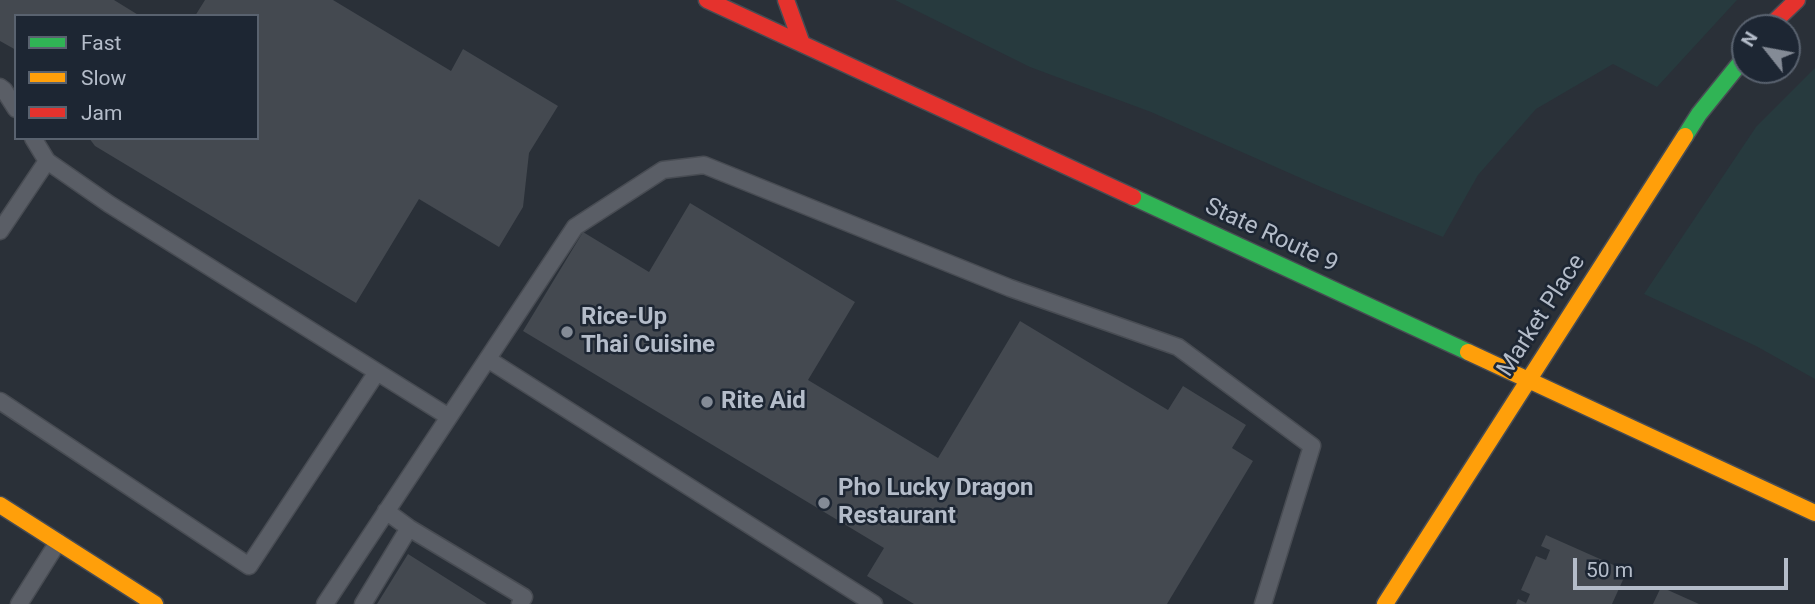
<!DOCTYPE html>
<html>
<head>
<meta charset="utf-8">
<style>
  body { margin:0 }
  #map { position:relative; width:1815px; height:604px; overflow:hidden; background:#2a3038; font-family:Roboto,sans-serif }
  canvas { display:block }
  .legend { position:absolute; left:14px; top:14px; width:245px; height:126px; box-sizing:border-box; background:#1d2633; border:2px solid #59626f; margin:0; padding:9px 12px; list-style:none; font-size:21px; color:#b4bcc9 }
  .legend li { display:flex; align-items:center; gap:14px; height:35px }
  .legend b { width:35px; border:2px solid #59626f }
  .north { position:absolute; left:1731px; top:14px; width:70px; height:70px; box-sizing:border-box; background:#1d2633; border:2px solid #59626f; border-radius:50%; rotate:301deg; font-size:19px; font-weight:700; line-height:28px; text-align:center; color:#b4bcc9 }
  .north::after { content:''; display:block; margin:auto; width:24px; height:32px; background:#848b96; clip-path:polygon(50% 0,100% 100%,50% 72%,0 100%) }
  .scale { position:absolute; left:1573px; top:558px; width:215px; height:32px; box-sizing:border-box; border:4px solid #b4bcc9; border-top:0; padding-left:9px; font-size:21px; line-height:24px; white-space:nowrap; color:#b4bcc9; -webkit-text-stroke:5px #1d2633; paint-order:stroke }
</style>
</head>
<body>
<div id="map">
<canvas width="1815" height="604"></canvas>
<ul class="legend">
<li><b style="height:9px;background:#30b455"></b>Fast</li>
<li><b style="height:9px;background:#ff9f0a"></b>Slow</li>
<li><b style="height:9px;background:#e5322d"></b>Jam</li>
</ul>
<div class="north">N</div>
<div class="scale">50 m</div>
</div>
<script>
const context = document.querySelector('canvas').getContext('2d');
context.lineJoin = 'round';
function fillPath(path, color) { context.fillStyle = color; context.fill(path, 'evenodd'); }
const poly = rows => new Path2D(rows.map(r => 'M' + r).join(''));
function trace(path, color, width, dash) { context.strokeStyle = color; context.lineWidth = width; context.lineCap = dash ? 'butt' : 'round'; context.setLineDash(dash || []); context.stroke(path); }
function write(font, color, halo, rows, align = 'center') {
  context.font = font + ' Roboto,sans-serif'; context.lineWidth = 5; context.setLineDash([]); context.textBaseline = 'middle'; context.strokeStyle = halo; context.fillStyle = color; for (const [text, x, y, turn = 0] of rows) {
    context.save(); context.translate(x, y); context.rotate((+turn || 0) * Math.PI / 180); context.textAlign = isNaN(turn) ? turn : align; if (halo) context.strokeText(text, 0, 0); context.fillText(text, 0, 0); context.restore();
  }
}
fillPath(poly([
  [895,0,1737,0,1657,87,1613,64,1536,109,1478,175,1443,237,1321,187,1151,112,1030,67],
  [1815,68,1815,379,1756,346,1644,294,1756,127]
]), '#273a3e');
fillPath(poly([
  [0,0,114,0,140,16,16,16,16,50,0,41],
  [205,0,333,0,451,71,463,49,558,106,529,153,523,207,499,247,419,199,356,303,95,146,89,138,257,138,257,16,195,16],
  [690,203,855,302,808,380,938,458,1020,321,1168,410,1183,386,1246,425,1232,448,1253,461,1167,604,914,604,867,576,884,548,523,331,583,232,649,272],
  [1546,535,1627,571,1612,604,1516,604,1518,599,1526,603,1530,594,1521,590,1536,556,1546,560,1550,550,1541,546],
  [408,554,487,604,377,604],
  [1661,587,1699,604,1653,604]
]), '#444950');
const lane = poly([
  [0,87,4,90,16,109],
  [33,138,47,161,109,204,449,417],
  [0,231,47,161],
  [489,360,874,604],
  [0,401,249,566,377,372],
  [386,511,409,528,524,597,520,604],
  [19,604,58,542],
  [325,604,575,227,663,170,704,165,1010,288,1178,347,1312,446,1263,604],
  [363,604,409,528]
]);
const fast = poly([
  [1685,136,1699,114,1745,57],
  [1133,197,1468,352]
]);
const slow = poly([
  [1468,352,1815,513],
  [0,505,155,604],
  [1385,604,1685,136]
]);
const jam = poly([
  [707,0,1133,197],
  [786,0,802,44],
  [1768,28,1797,0]
]);
trace(lane, '#484c53', 19);
trace(fast, '#484c53', 19);
trace(slow, '#484c53', 19);
trace(jam, '#484c53', 19);
trace(lane, '#5a5e66', 16);
trace(fast, '#30b455', 16);
trace(slow, '#ff9f0a', 16);
trace(jam, '#e5322d', 16);
for (const [x, y, r, color] of [
  [567,332,7,"#848b96"],
  [707,402,7,"#848b96"],
  [824,503,7,"#848b96"]
]) { const dot = new Path2D(); dot.arc(x, y, r, 0, 2 * Math.PI); context.fillStyle = color; context.fill(dot); trace(dot, '#1d2633', 2.5); }
write('24px', '#b4bcc9', '#1d2633', [
  ["State Route 9",1271,236,25],
  ["Market Place",1542,316,-57]
]);
write('bold 24px', '#b4bcc9', '#1d2633', [
  ["Rice-Up",581,318],
  ["Thai Cuisine",581,346],
  ["Rite Aid",721,402],
  ["Pho Lucky Dragon",838,489],
  ["Restaurant",838,517]
], 'left');
</script>
</body>
</html>
